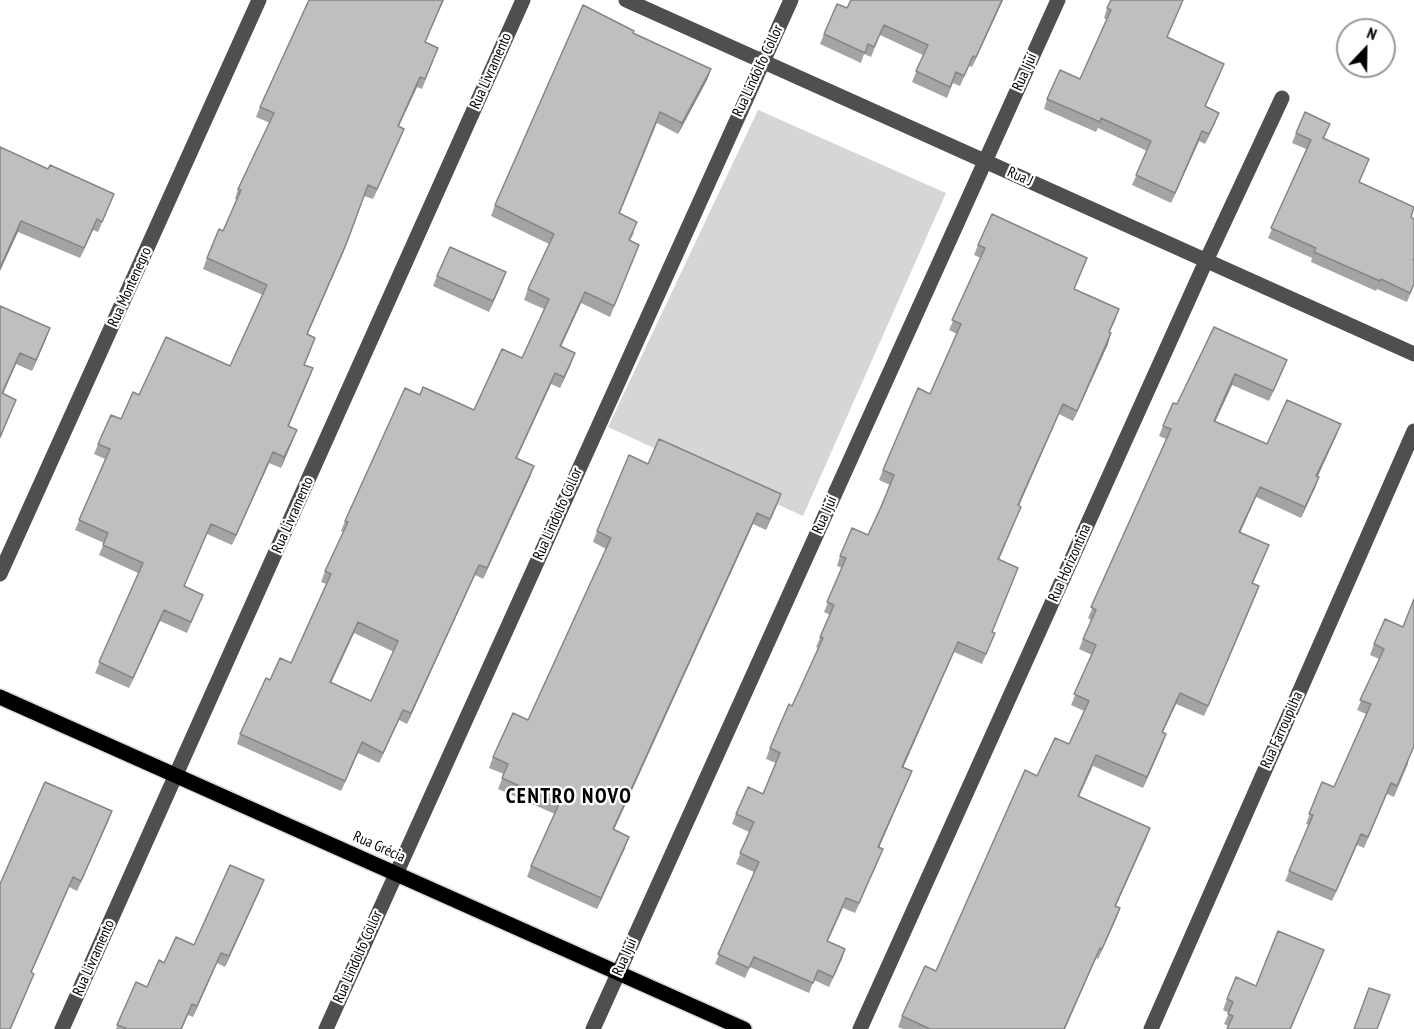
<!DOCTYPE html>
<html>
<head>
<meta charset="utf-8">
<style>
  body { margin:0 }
  #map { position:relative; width:1414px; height:1029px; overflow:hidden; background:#fff; font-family:"PT Sans Narrow",sans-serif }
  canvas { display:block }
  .north { position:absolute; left:1336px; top:18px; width:60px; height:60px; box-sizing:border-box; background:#fff; border:2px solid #999; border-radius:50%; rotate:22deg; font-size:16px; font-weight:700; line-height:24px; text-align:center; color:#000 }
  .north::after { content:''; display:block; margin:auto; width:21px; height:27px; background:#000; clip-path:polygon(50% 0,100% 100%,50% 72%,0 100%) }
</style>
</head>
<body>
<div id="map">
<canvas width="1414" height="1029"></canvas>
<div class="north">N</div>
</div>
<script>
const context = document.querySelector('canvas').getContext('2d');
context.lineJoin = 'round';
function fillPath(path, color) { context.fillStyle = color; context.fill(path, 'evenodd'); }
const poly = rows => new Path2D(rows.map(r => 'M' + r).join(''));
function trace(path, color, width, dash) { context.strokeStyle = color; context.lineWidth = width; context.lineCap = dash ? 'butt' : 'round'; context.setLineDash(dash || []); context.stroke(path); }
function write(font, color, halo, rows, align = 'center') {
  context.font = font + ' "PT Sans Narrow",sans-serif'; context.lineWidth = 4.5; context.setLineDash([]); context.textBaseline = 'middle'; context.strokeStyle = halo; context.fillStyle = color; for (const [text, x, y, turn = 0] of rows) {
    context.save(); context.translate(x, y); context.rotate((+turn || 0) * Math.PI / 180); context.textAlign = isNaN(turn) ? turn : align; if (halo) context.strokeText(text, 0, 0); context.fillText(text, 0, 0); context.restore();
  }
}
fillPath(poly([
  [758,110,946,193,803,516,608,427]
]), '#d6d6d6');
const major = poly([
  [0,697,744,1029]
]);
trace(major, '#dbdbdb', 18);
trace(poly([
  [626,0,1414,354],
  [0,574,259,0],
  [62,1029,523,0],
  [326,1029,791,0],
  [593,1029,1058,0],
  [860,1029,1206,261,1282,98],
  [1151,1029,1414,431]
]), '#4f4f4f', 15);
trace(major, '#000', 15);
fillPath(poly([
  [309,0,444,0,425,42,438,48,422,89,417,87,399,126,400,139,373,199,364,196,343,253,307,335,311,349,304,365,309,379,289,426,293,440,281,468,269,463,232,545,207,534,184,586,199,605,187,633,160,621,129,688,95,673,138,573,99,555,104,543,75,530,105,459,94,454,98,444,121,419,139,395,230,366,263,295,203,269,207,258,223,231,237,200,235,199,238,189,270,123,256,117,260,107],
  [851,0,1003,0,972,67,969,66,960,86,953,83,947,98,912,82,923,55,880,35,871,57,864,54,861,63,820,44,824,34,847,8],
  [1183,0,1167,38,1224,64,1205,107,1219,113,1215,123,1205,144,1199,141,1171,203,1132,185,1147,151,1098,128,1096,132,1044,109,1047,99,1080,79,1107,20,1104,18,1107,8],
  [633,33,711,69,707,80,678,134,657,123,620,213,634,233,630,240,635,255,610,317,581,303,561,347,571,364,560,388,551,384,516,458,534,466,530,477,483,579,475,575,407,724,399,720,379,763,358,753,341,791,237,744,240,734,270,680,291,663,326,584,321,582,325,571,343,532,341,531,345,521,420,395,474,410,522,358,544,309,524,300,528,289,549,244,491,216,495,205],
  [354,633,394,652,371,701,331,683],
  [1330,124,1324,139,1365,169,1359,182,1414,219,1414,285,1407,302,1377,289,1376,291,1311,262,1312,258,1268,238,1306,149,1292,143,1296,133],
  [0,147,110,204,98,232,93,230,80,258,18,232],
  [978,245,1087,258,1074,289,1116,319,1109,333,1108,344,1073,421,1059,414,1019,506,1021,507,1017,517,999,560,992,632,995,633,982,664,954,652,903,767,912,771,879,847,879,859,855,913,843,908,828,941,845,949,829,987,814,980,809,993,750,967,745,978,715,964,754,872,736,864,749,832,732,824,736,814,763,794,776,763,766,759,770,748,792,706,818,648,816,647,830,615,824,612,842,568,837,566,840,556,868,535,890,485,879,480,883,470,930,394,957,334,949,330,981,258,974,255],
  [506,272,489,312,433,286,437,276],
  [0,306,46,339,32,371,16,364,3,394,16,400,0,439],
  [1214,327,1287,360,1269,401,1232,385,1215,421,1267,444,1337,434,1317,477,1319,477,1315,488,1301,518,1256,497,1240,532,1269,545,1252,583,1259,586,1255,597,1204,716,1176,704,1163,732,1166,734,1162,745,1143,788,1093,766,1079,797,1146,839,1115,907,1120,908,1116,919,1098,959,1096,958,1065,1029,903,1029,898,1027,902,1016,936,971,1037,776,1069,744,1084,711,1071,705,1092,655,1079,649,1091,620,1088,618,1166,439,1159,436,1163,426,1177,404],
  [648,464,777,505,766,530,753,524,614,830,625,848,597,909,527,877,531,866,555,814,498,789,504,774,489,768,493,757,528,720,606,549,593,542,597,531],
  [1403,627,1408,764,1394,797,1387,794,1364,848,1357,845,1332,901,1285,881,1309,825,1306,824,1322,782,1334,787,1366,714,1357,710,1379,659,1370,655,1374,644],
  [45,782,112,811,77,891,69,887,31,973,30,984,11,1029,0,1029],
  [260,890,225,967,217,963,193,1017,188,1015,182,1029,116,1029,136,982,147,987,164,963,194,945],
  [1324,950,1291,1029,1227,1029,1228,1026,1224,1024,1229,1013,1223,1010,1227,999,1256,986]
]), '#a4a4a4');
fillPath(poly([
  [1002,0,1003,0,972,67,976,57],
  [1224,64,1220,74,1201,116,1205,106],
  [711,69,707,80,678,134,682,123],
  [420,77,417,87,394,136,398,126],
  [1219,113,1215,123,1205,144,1209,134],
  [404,129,400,139,373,199,377,189],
  [1202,131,1199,141,1171,203,1175,193],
  [368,185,343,253,303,345],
  [97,219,93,230,80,258,84,248],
  [21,221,18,232,0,271,0,268],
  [506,272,502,283,489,312,493,301],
  [585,292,581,303,556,357,560,346],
  [50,328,46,339,32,371,36,360],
  [1111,333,1108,344,1073,421,1077,411],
  [20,353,16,364,0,400,2,393],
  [575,353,571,364,560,388,564,377],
  [1287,360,1283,370,1269,401,1273,391],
  [313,368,309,379,284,436,288,426],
  [555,373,551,384,512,469,516,458],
  [1235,374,1232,385,1211,431,1214,421],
  [1063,404,1059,414,1014,516,1018,505],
  [1341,424,1337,434,1313,487,1316,476],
  [297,430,293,440,281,468,284,457],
  [273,452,269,463,232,545,236,535],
  [534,466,530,477,483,579,487,568],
  [1319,477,1315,488,1301,518,1305,507],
  [1260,487,1256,497,1236,542,1239,532],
  [781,494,777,505,766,530,770,519],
  [757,513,753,524,609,840,613,829],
  [1269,545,1265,555,1248,594,1252,583],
  [479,565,475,575,407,724,411,713],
  [1259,586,1255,597,1204,716,1208,706],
  [164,610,160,621,129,688,133,678],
  [358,622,354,633,326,693,330,682],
  [958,642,954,652,899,777,902,767],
  [1180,693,1176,704,1158,742,1162,732],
  [403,710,399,720,379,763,383,753],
  [1166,734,1162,745,1143,788,1147,777],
  [362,742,358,753,341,791,345,781],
  [912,771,908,781,875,857,878,847],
  [112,811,108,822,77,891,81,881],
  [1150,828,1146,839,1111,917,1115,906],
  [1361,834,1357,845,1332,901,1336,891],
  [629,837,625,848,597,909,601,898],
  [883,849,879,859,855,913,859,903],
  [73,877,69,887,27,983,31,972],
  [264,880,260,890,225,967,229,956],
  [1120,908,1116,919,1098,959,1102,949],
  [1100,948,1096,958,1065,1029,1064,1029],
  [845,949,842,959,829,987,833,977],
  [221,953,217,963,193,1017,197,1006]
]), '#868686');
const building = poly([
  [309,0,443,0,425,42,438,48,425,79,420,77,398,126,404,129,377,189,368,185,347,242,307,334,315,338,304,365,313,368,288,426,297,430,284,457,273,452,236,535,211,524,184,586,203,595,191,622,164,610,133,678,99,662,143,563,103,545,108,533,79,520,110,449,98,444,111,415,121,419,133,392,139,395,166,337,230,366,267,285,207,258,219,229,223,231,241,190,238,189,274,113,260,107,309,0],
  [851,0,1002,0,976,57,973,56,964,76,956,72,950,87,916,71,928,45,884,25,874,47,868,44,865,53,824,34,837,4,847,8,851,0],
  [1111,0,1183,0,1167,37,1224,64,1205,106,1219,113,1209,134,1202,131,1175,193,1136,175,1151,141,1101,118,1100,122,1047,99,1060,70,1080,79,1111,10,1107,8,1111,0],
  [583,5,634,31,633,33,711,69,682,123,660,112,619,213,637,222,629,240,639,245,614,306,585,292,560,346,575,353,564,377,555,373,516,458,534,466,487,568,479,565,411,713,403,710,383,753,362,742,345,781,240,734,266,678,270,680,280,658,291,663,331,574,325,571,348,522,345,521,405,388,420,395,423,387,474,410,502,349,522,358,549,299,528,289,554,234,495,205,583,5],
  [358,622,398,641,371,701,330,682,358,622],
  [1305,112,1330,124,1323,138,1369,159,1359,182,1414,207,1411,217,1414,219,1414,258,1413,260,1414,260,1414,284,1410,293,1381,279,1380,281,1314,252,1316,248,1271,228,1311,140,1296,133,1305,112],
  [0,147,48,169,50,165,114,194,102,222,97,219,84,248,21,221,0,268,0,147],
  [992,214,1087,258,1074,289,1119,309,1109,332,1111,333,1077,411,1063,404,1018,505,1021,507,998,559,1018,568,992,632,995,633,986,654,958,642,902,767,912,771,878,847,883,849,859,903,846,898,827,941,845,949,833,977,818,970,813,983,754,957,749,968,718,954,759,862,740,853,754,822,736,814,748,787,763,794,780,753,770,748,789,704,792,706,823,638,820,637,834,605,827,602,846,558,840,556,852,528,868,535,881,507,894,475,883,470,918,388,930,394,961,324,952,320,985,248,978,245,992,214],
  [450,247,506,272,493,301,437,276,450,247],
  [0,306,50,328,36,360,20,353,2,393,16,400,0,437,0,306],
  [1214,327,1287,360,1273,391,1235,374,1214,421,1267,444,1287,400,1341,424,1316,476,1319,477,1305,507,1260,487,1239,532,1269,545,1252,583,1259,586,1208,706,1180,693,1162,732,1166,734,1147,777,1096,755,1078,796,1150,828,1115,906,1120,908,1102,949,1100,948,1064,1029,930,1029,902,1016,925,966,936,971,1025,770,1037,776,1055,738,1069,744,1089,701,1074,694,1096,645,1083,639,1096,610,1091,607,1171,429,1163,426,1173,403,1177,404,1214,327],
  [659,439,781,494,770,519,757,513,613,829,629,837,601,898,531,866,559,804,502,778,508,764,493,757,513,713,528,720,611,538,597,531,629,455,648,464,659,439],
  [1414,599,1414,746,1397,786,1391,783,1368,837,1361,834,1336,891,1289,871,1313,815,1309,814,1322,782,1334,787,1371,704,1360,700,1384,649,1374,644,1385,619,1403,627,1414,599],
  [45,782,112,811,81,881,73,877,31,972,34,974,10,1029,0,1029,0,884,45,782],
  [230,865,264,880,229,956,221,953,197,1006,192,1004,181,1029,125,1029,126,1028,117,1025,136,982,147,987,159,960,164,963,176,937,194,945,230,865],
  [1278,931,1324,950,1290,1029,1227,1029,1233,1016,1228,1014,1233,1002,1227,999,1236,977,1256,986,1278,931],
  [1369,988,1390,995,1377,1029,1354,1029,1369,988]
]);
fillPath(building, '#bfbfbf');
trace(building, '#868686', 1.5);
write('15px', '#000', '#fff', [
  ["Rua Livramento",491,71,-66],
  ["Rua Lindolfo Collor",758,71,-65],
  ["Rua Ijuí",1025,72,-66],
  ["Rua J",1020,177,24],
  ["Rua Montenegro",130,287,-66],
  ["Rua Lindolfo Collor",558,514,-66],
  ["Rua Livramento",293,515,-66],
  ["Rua Ijuí",825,515,-66],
  ["Rua Horizontina",1070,563,-66],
  ["Rua Farroupilha",1282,730,-66],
  ["Rua Grécia",379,847,24],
  ["Rua Lindolfo Collor",358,957,-66],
  ["Rua Ijuí",625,957,-66],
  ["Rua Livramento",94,958,-66]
]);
context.letterSpacing = '1.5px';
write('bold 21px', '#000', '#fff', [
  ["CENTRO NOVO",569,797]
]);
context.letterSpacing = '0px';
</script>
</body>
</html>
